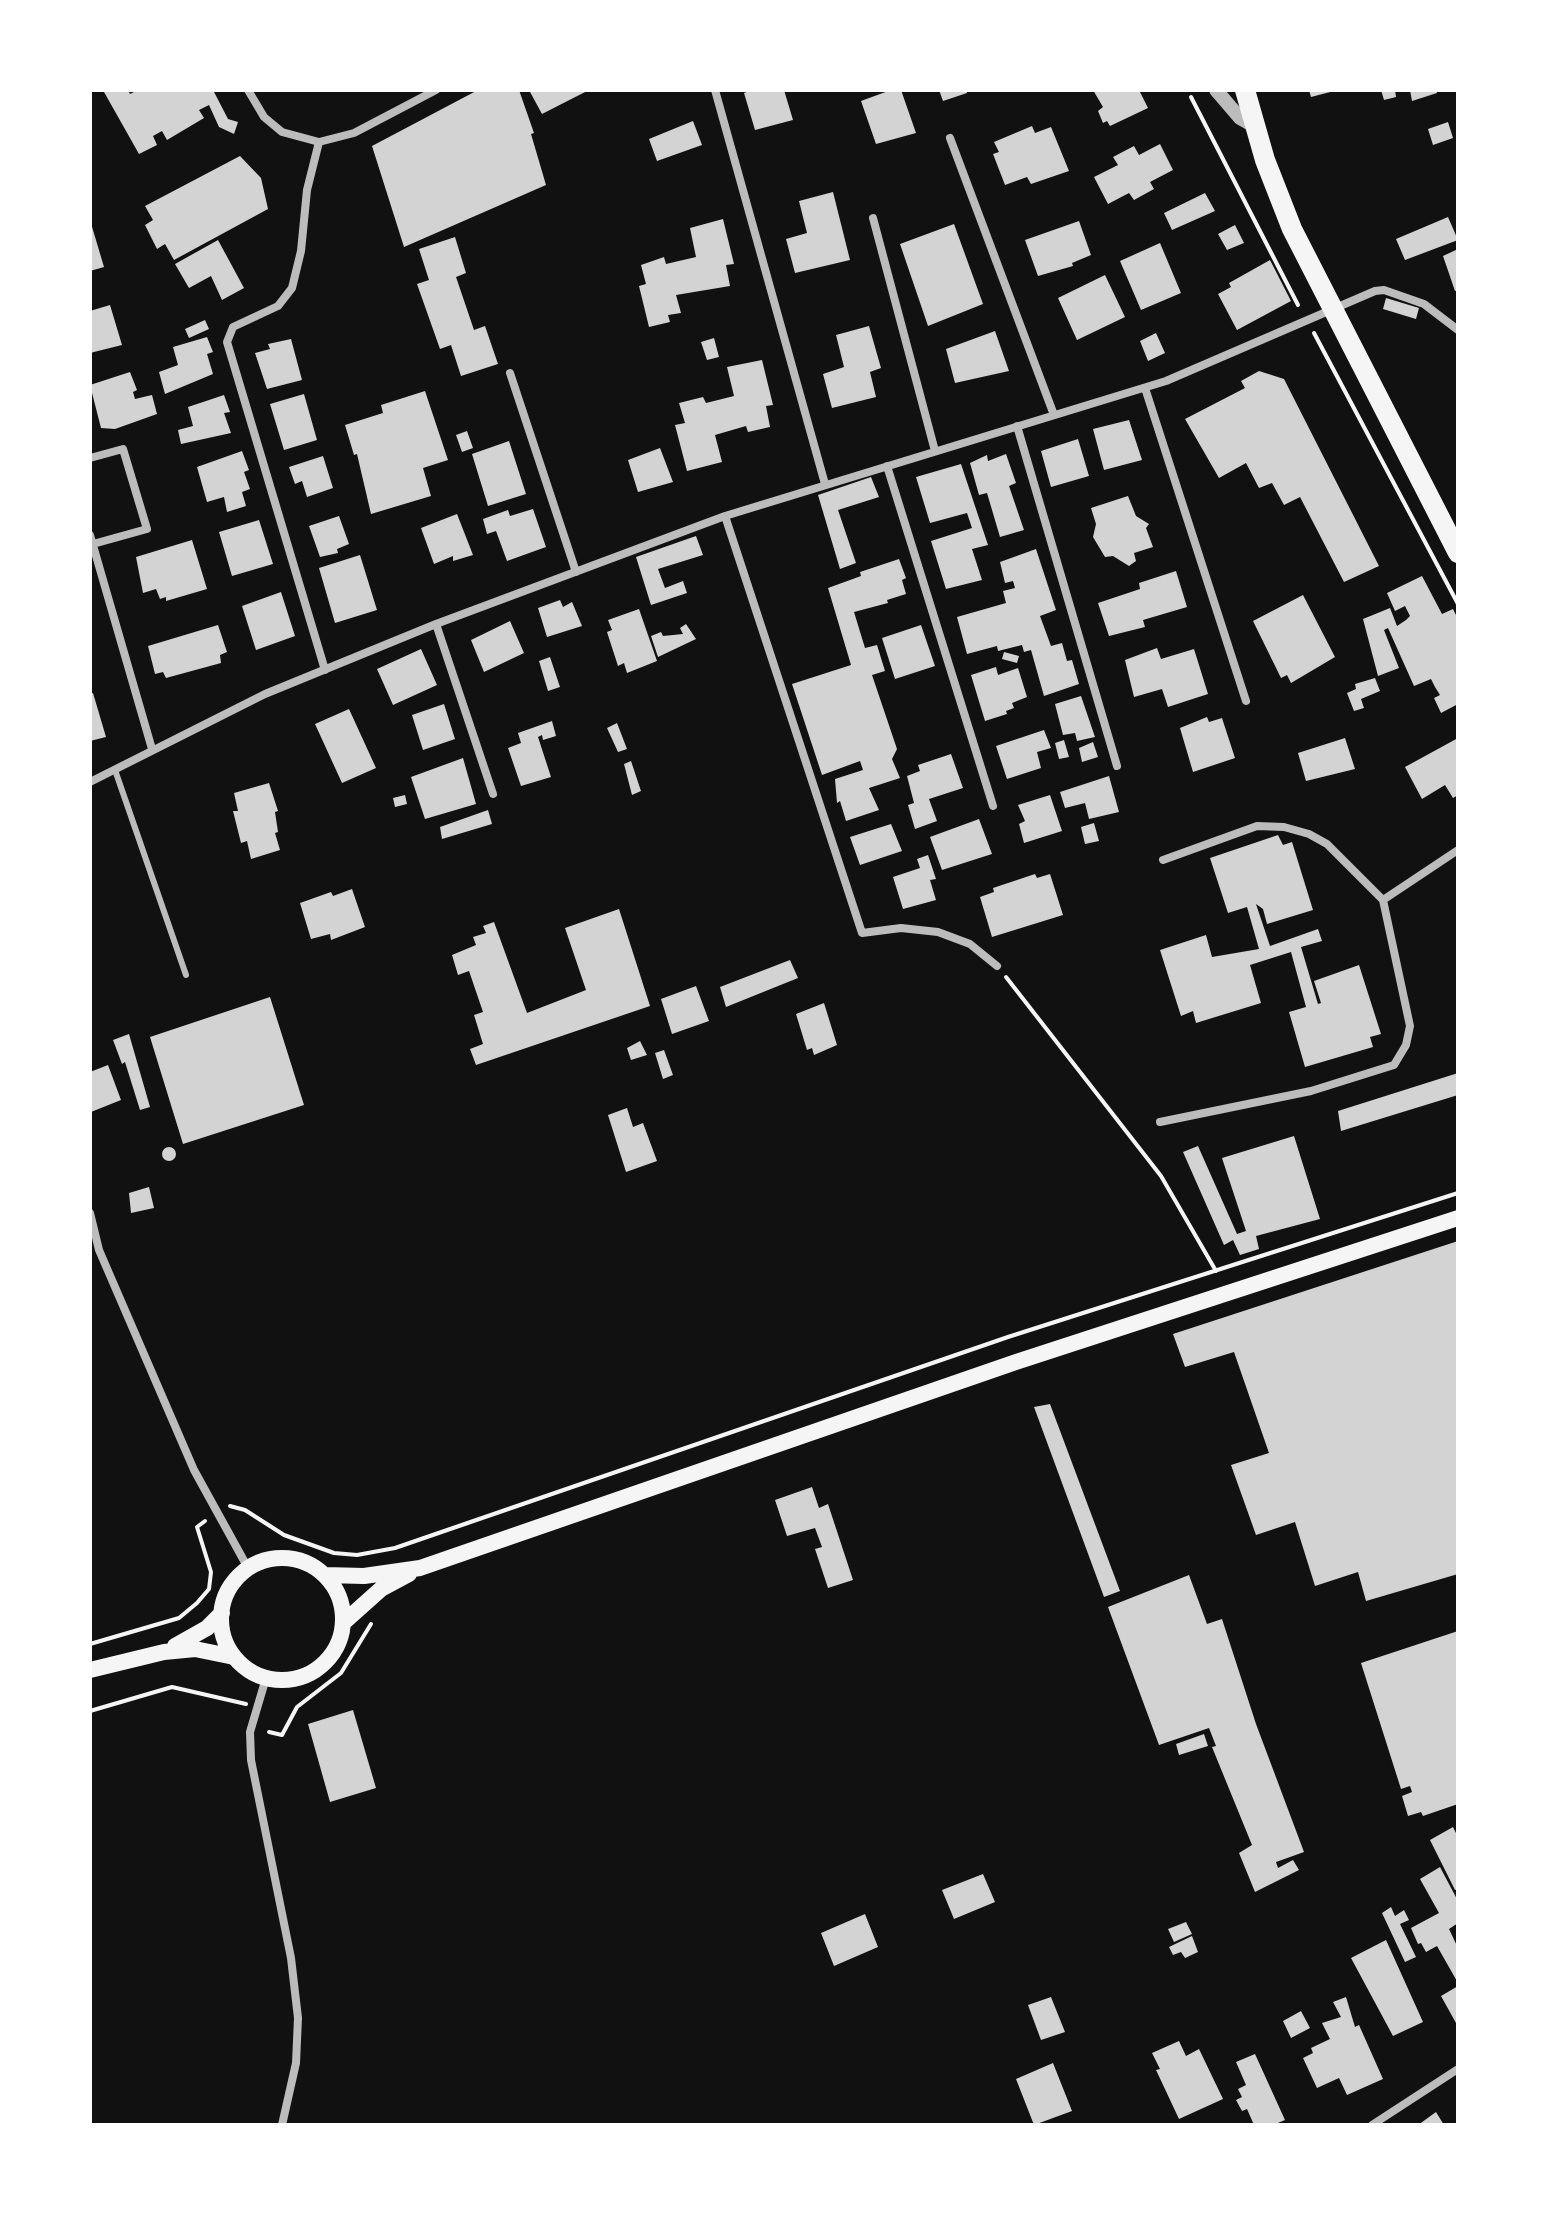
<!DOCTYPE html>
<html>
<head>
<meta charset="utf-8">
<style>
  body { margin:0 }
  #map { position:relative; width:1548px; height:2215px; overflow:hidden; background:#111; font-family:Rubik,sans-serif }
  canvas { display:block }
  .frame { position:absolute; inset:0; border:92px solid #fff; pointer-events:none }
</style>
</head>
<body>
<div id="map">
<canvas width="1548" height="2215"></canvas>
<div class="frame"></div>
</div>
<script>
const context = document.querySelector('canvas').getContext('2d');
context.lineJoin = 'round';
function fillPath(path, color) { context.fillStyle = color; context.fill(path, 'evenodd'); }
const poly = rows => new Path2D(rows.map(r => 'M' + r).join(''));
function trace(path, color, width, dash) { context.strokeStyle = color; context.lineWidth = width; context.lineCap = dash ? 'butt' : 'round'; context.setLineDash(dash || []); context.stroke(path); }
fillPath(poly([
  [108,90,128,90,130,94,138,90,213,90,228,119,238,122,234,134,219,127,209,105,199,110,204,118,167,140,162,131,153,136,157,145,139,154,104,92],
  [478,90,519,90,534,133,531,134,546,185,404,247,372,146],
  [529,90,589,90,542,114],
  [752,90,784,90,793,120,755,130,744,93],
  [891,90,901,90,916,133,876,144,861,101],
  [939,90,966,90,967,93,943,101],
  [1093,90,1139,90,1148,108,1110,126,1107,121,1103,123,1098,111,1103,107],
  [1309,90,1334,90,1334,91,1311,97],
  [1381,90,1395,90,1396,97,1384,100],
  [1410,90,1436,90,1437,93,1412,101],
  [693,121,702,145,657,161,649,139],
  [1448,122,1453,138,1433,145,1428,129],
  [1032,126,1035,133,1051,127,1069,171,1031,184,1027,177,1005,185,993,154,999,152,994,142],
  [1160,144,1173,170,1150,182,1154,189,1134,200,1129,193,1108,204,1094,177,1118,165,1113,157,1134,146,1139,155],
  [240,156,261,178,268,209,174,260,165,244,157,249,145,225,153,220,145,206],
  [833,192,850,260,795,273,786,239,807,233,799,201],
  [1205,193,1215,211,1172,230,1164,213],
  [1448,217,1458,240,1405,260,1396,239],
  [723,219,734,264,726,265,730,286,676,295,681,313,668,315,670,322,649,327,639,286,646,284,641,265,664,257,666,264,696,257,690,228],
  [90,220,104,267,90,271],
  [1079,221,1091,255,1072,263,1073,266,1038,276,1025,240],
  [954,224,983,304,928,326,900,244],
  [1235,225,1244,243,1227,250,1218,234],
  [455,237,466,273,456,277,474,330,485,326,498,364,461,376,451,345,440,349,417,284,429,280,419,249],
  [218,240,244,288,222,300,211,276,189,288,175,264],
  [1160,243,1181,293,1141,310,1120,261],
  [1458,249,1458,290,1455,291,1443,256],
  [1270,260,1291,301,1237,330,1218,294,1231,287,1229,283],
  [1105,275,1125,317,1077,340,1058,298],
  [1386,298,1419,308,1416,319,1383,309],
  [110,305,122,345,90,353,90,311],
  [205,320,209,329,189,338,185,329],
  [869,326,881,368,870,372,876,397,832,408,823,374,844,367,836,335],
  [995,331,1009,371,955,383,946,349],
  [1156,333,1165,353,1148,361,1140,341],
  [207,337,213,352,207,354,213,374,165,394,159,372,178,365,173,347],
  [714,338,719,357,707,360,701,342],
  [291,339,302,380,267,389,255,353,270,349,268,344],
  [762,360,773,405,766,406,770,427,748,432,746,426,715,435,722,462,687,471,675,425,685,423,679,403,703,397,706,403,734,396,727,367],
  [1259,371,1284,379,1379,566,1344,582,1300,497,1284,505,1272,483,1259,488,1246,463,1219,478,1185,419,1245,388,1241,381],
  [130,372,137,390,133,392,135,399,152,395,157,414,115,429,101,428,90,385],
  [425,391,448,460,423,468,431,496,371,514,357,454,354,455,345,425,383,413,381,405],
  [304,394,317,440,284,450,270,404],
  [224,395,230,412,224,413,231,433,181,444,178,430,193,426,188,407],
  [1129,420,1142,460,1104,470,1093,429],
  [467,431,473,448,462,452,456,435],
  [1078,439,1089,476,1051,487,1041,451],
  [509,441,526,494,488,506,472,454],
  [660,448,673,482,638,492,628,460],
  [242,451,249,470,244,472,250,489,242,492,246,506,227,512,224,497,207,502,197,467],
  [1006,454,1016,483,1009,486,1024,530,1000,537,987,493,979,495,970,463,987,455,988,461],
  [323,456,333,488,307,497,302,481,295,484,289,467],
  [961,464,988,545,972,549,982,580,946,589,931,541,972,528,967,513,930,523,916,477],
  [871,477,879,497,838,510,856,563,840,569,818,495],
  [1128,496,1136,516,1149,524,1146,528,1153,547,1134,553,1136,561,1129,566,1113,556,1105,557,1093,537,1096,524,1091,508],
  [533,509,546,547,507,561,496,531,487,534,483,519,508,510,510,516],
  [457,514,473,555,453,561,453,556,434,564,421,528],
  [339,516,349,544,337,549,338,553,320,557,309,526],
  [259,520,273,564,232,576,219,532],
  [696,536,703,555,658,569,665,588,683,581,687,593,651,605,636,557],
  [192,540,207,589,166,601,166,597,160,599,156,589,143,593,136,557],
  [1036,549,1056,610,1040,616,1051,646,1062,643,1067,661,1072,660,1079,684,1044,696,1031,650,1024,652,1022,645,998,651,997,646,967,654,957,617,1006,603,1003,591,1015,588,1013,581,1005,583,1000,562],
  [360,555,377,610,335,623,319,568],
  [899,559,906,578,902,580,906,594,887,600,888,603,854,612,865,648,877,645,885,671,872,675,897,749,892,759,900,778,869,788,879,810,846,821,840,801,837,803,835,779,863,770,860,761,822,775,792,684,851,665,828,588,861,576,860,572],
  [1176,571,1187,607,1143,620,1145,627,1109,636,1098,603,1140,589,1139,583],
  [1422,576,1442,614,1453,609,1458,619,1458,704,1441,713,1434,698,1440,695,1435,687,1431,679,1414,686,1388,628,1384,630,1399,668,1378,676,1363,619,1390,608,1397,626,1406,620,1410,616,1405,606,1395,611,1387,593],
  [281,592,295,636,256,650,242,606],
  [1303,595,1335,657,1291,683,1287,675,1281,678,1253,621],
  [560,600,563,607,572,602,582,626,547,637,538,608],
  [639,609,657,661,627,673,624,663,618,666,607,632,612,630,608,620],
  [510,621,524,653,484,672,471,640],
  [686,624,696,639,658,657,651,636,661,632,663,636,683,634,680,628],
  [218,625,227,652,220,655,221,663,166,678,163,672,155,674,148,646],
  [921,625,935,666,895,679,882,638],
  [1157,648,1161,659,1194,649,1208,694,1168,707,1162,689,1134,697,1125,660],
  [421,649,437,685,393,705,377,669],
  [1004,652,1019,656,1017,663,1002,659],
  [550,657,560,687,548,691,539,661],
  [996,667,998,675,1018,668,1027,697,1012,703,1014,708,1006,711,1007,714,985,721,971,675],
  [1375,678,1380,691,1361,699,1364,708,1354,711,1347,693,1356,689,1355,684],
  [93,693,106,737,90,741,90,694],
  [1081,696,1095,737,1077,741,1075,733,1063,735,1055,704],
  [444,704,455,739,423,750,412,715],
  [349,709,376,768,342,783,315,724],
  [1207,717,1209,722,1222,718,1235,758,1193,772,1180,728],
  [552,721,556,736,543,740,542,735,538,737,551,777,521,786,508,748,521,743,518,733],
  [617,723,627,749,618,752,607,728],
  [1044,730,1051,748,1037,752,1041,768,1007,779,996,746],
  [1345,738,1355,769,1306,781,1298,753],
  [1458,738,1458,795,1453,798,1445,785,1422,799,1405,767],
  [1064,740,1069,757,1059,759,1055,743],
  [1093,742,1098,757,1082,762,1079,748],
  [951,754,963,788,929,799,937,821,915,829,908,805,914,803,907,776,920,771,918,765],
  [463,758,476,804,425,819,411,777],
  [631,761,641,791,632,795,624,764],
  [1109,776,1119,812,1089,819,1085,803,1065,808,1060,792],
  [269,783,278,811,275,812,278,832,275,833,280,850,251,859,247,841,241,843,233,811,238,811,234,793],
  [405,795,407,804,395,807,393,798],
  [1050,795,1062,831,1024,843,1019,824,1025,821,1018,805],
  [488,810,492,824,442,839,440,827],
  [979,819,992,854,942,870,930,837],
  [1094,823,1099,841,1085,844,1081,827],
  [891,824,902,851,860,865,850,837],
  [1278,835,1283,845,1292,842,1313,910,1267,924,1263,909,1256,904,1270,946,1318,929,1322,941,1301,947,1318,1004,1321,1003,1314,981,1359,965,1381,1034,1370,1037,1373,1047,1305,1067,1289,1012,1306,1007,1291,952,1250,965,1261,1003,1196,1023,1193,1011,1181,1016,1160,950,1206,935,1212,957,1259,949,1247,907,1228,913,1210,858],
  [928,855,936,879,930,880,936,900,903,909,893,877,920,868,917,859],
  [1035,874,1037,878,1050,874,1063,915,992,937,980,897,994,892,993,888],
  [352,889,365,927,331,940,330,934,311,939,300,903,331,892,333,896],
  [619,909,650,1006,476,1065,470,1049,483,1044,474,1015,483,1012,469,971,458,975,452,955,476,945,473,937,486,933,483,926,494,922,527,1013,586,990,565,928],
  [790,960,798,978,726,1007,720,987],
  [696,986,709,1021,672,1034,661,999],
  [270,997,304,1105,183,1144,150,1037],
  [824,1003,837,1045,814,1055,812,1048,807,1050,796,1014],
  [129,1034,150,1107,140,1110,125,1062,122,1064,113,1040],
  [640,1041,647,1055,631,1060,627,1048],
  [664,1050,673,1075,663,1079,655,1053],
  [108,1065,121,1100,91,1112,90,1072],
  [1458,1073,1458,1095,1341,1131,1338,1111],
  [627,1108,633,1127,643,1123,657,1161,626,1172,608,1115],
  [1294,1136,1320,1219,1256,1236,1259,1249,1240,1255,1233,1240,1224,1245,1183,1152,1198,1146,1237,1234,1246,1231,1222,1158],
  '162 1154a7 7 0 1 1 14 0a7 7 0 1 1-14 0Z',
  [149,1187,154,1208,131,1213,129,1193],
  [1458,1241,1458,1574,1366,1601,1358,1572,1315,1586,1295,1522,1256,1535,1231,1465,1269,1453,1234,1352,1185,1367,1173,1334],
  [1050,1404,1120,1591,1104,1597,1034,1407],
  [812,1487,819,1508,828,1504,853,1580,828,1588,815,1549,822,1547,815,1528,787,1536,775,1500],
  [1189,1575,1207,1624,1222,1619,1256,1724,1304,1852,1276,1862,1278,1868,1293,1860,1299,1870,1255,1892,1239,1853,1252,1845,1212,1747,1216,1746,1209,1728,1159,1745,1108,1607],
  [1458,1631,1458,1804,1423,1816,1421,1812,1408,1816,1402,1796,1412,1792,1410,1786,1401,1789,1361,1663],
  [353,1710,376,1788,330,1802,308,1724],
  [1204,1734,1208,1746,1179,1755,1176,1744],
  [1453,1827,1458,1837,1458,1889,1455,1890,1430,1840],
  [1440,1867,1458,1901,1458,1923,1449,1929,1458,1948,1458,1983,1437,1946,1426,1952,1421,1943,1418,1944,1411,1928,1439,1913,1420,1879],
  [983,1874,995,1902,954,1919,942,1890],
  [1391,1907,1395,1916,1404,1910,1409,1920,1400,1924,1416,1957,1405,1962,1382,1913],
  [865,1914,878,1947,834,1966,821,1933],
  [1186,1922,1192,1934,1174,1942,1168,1929],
  [1192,1936,1198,1952,1185,1958,1181,1952,1173,1955,1169,1947],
  [1386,1940,1423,2022,1393,2036,1351,1958],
  [1458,1986,1458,2022,1456,2023,1441,1996],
  [1051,1997,1065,2032,1041,2040,1028,2005],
  [1346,1997,1355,2027,1359,2025,1383,2079,1347,2095,1339,2078,1317,2088,1303,2058,1313,2053,1311,2048,1330,2039,1322,2023,1341,2017,1333,2002],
  [1301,2011,1310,2028,1291,2038,1283,2021],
  [1179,2041,1186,2056,1199,2049,1223,2099,1179,2119,1156,2070,1160,2069,1152,2053],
  [1255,2054,1285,2120,1273,2125,1254,2125,1247,2109,1242,2111,1236,2100,1242,2097,1238,2089,1246,2085,1236,2062],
  [1053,2063,1072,2111,1034,2125,1016,2079],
  [1436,2112,1444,2125,1418,2125]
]), '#d3d3d3');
trace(poly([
  [1191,97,1298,305],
  [1314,333,1458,604],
  [1006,977,1161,1176,1216,1271],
  [230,1506,245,1510,284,1535,334,1553,357,1555,395,1548,1008,1337,1458,1193],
  [90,1644,179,1618,197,1603,209,1589,211,1572,197,1527,205,1521],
  [90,1711,172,1687,246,1704],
  [269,1732,282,1735,297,1707,341,1673,371,1624]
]), '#f5f5f5', 4);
trace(poly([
  [115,770,186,975]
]), '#bcbcbc', 6);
trace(poly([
  [248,90,264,117,282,132,319,142,354,133,436,90],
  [715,90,825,484],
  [950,138,1054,415],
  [319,142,307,190,301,251,292,288,278,306,233,327,227,342,325,670],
  [873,218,935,451],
  [510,373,576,572],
  [1145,388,1246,701],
  [1017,426,1117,766],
  [90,458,123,449,147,529,93,544],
  [887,466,993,806],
  [725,516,862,933,901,928,938,932,970,944,997,966],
  [90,535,152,749],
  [436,624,493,794],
  [90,782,265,694,436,624,725,516,1166,381,1375,291,1384,290,1424,304,1458,330],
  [1163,860,1257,826,1284,827,1309,834,1327,844,1383,900,1458,850],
  [1160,1122,1311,1091,1394,1065,1406,1045,1410,1026,1383,900],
  [90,1213,99,1250,194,1470,248,1568],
  [266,1678,250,1732,251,1760,291,1958,298,2018,296,2063,282,2125],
  [1372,2125,1458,2069]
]), '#bcbcbc', 8);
trace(poly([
  [1216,90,1240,118,1254,126]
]), '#bcbcbc', 14);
trace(poly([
  '221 1619a61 61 0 1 1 122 0a61 61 0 1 1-122 0Z',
  [325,1575,364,1576,420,1568,1016,1362,1458,1218],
  [343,1623,381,1589,409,1574],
  [175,1646,207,1628,222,1613],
  [90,1670,164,1652,195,1649,234,1657]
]), '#f5f5f5', 16);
trace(poly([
  [1245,90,1265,160,1292,229,1458,553]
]), '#f5f5f5', 20);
</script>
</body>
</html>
